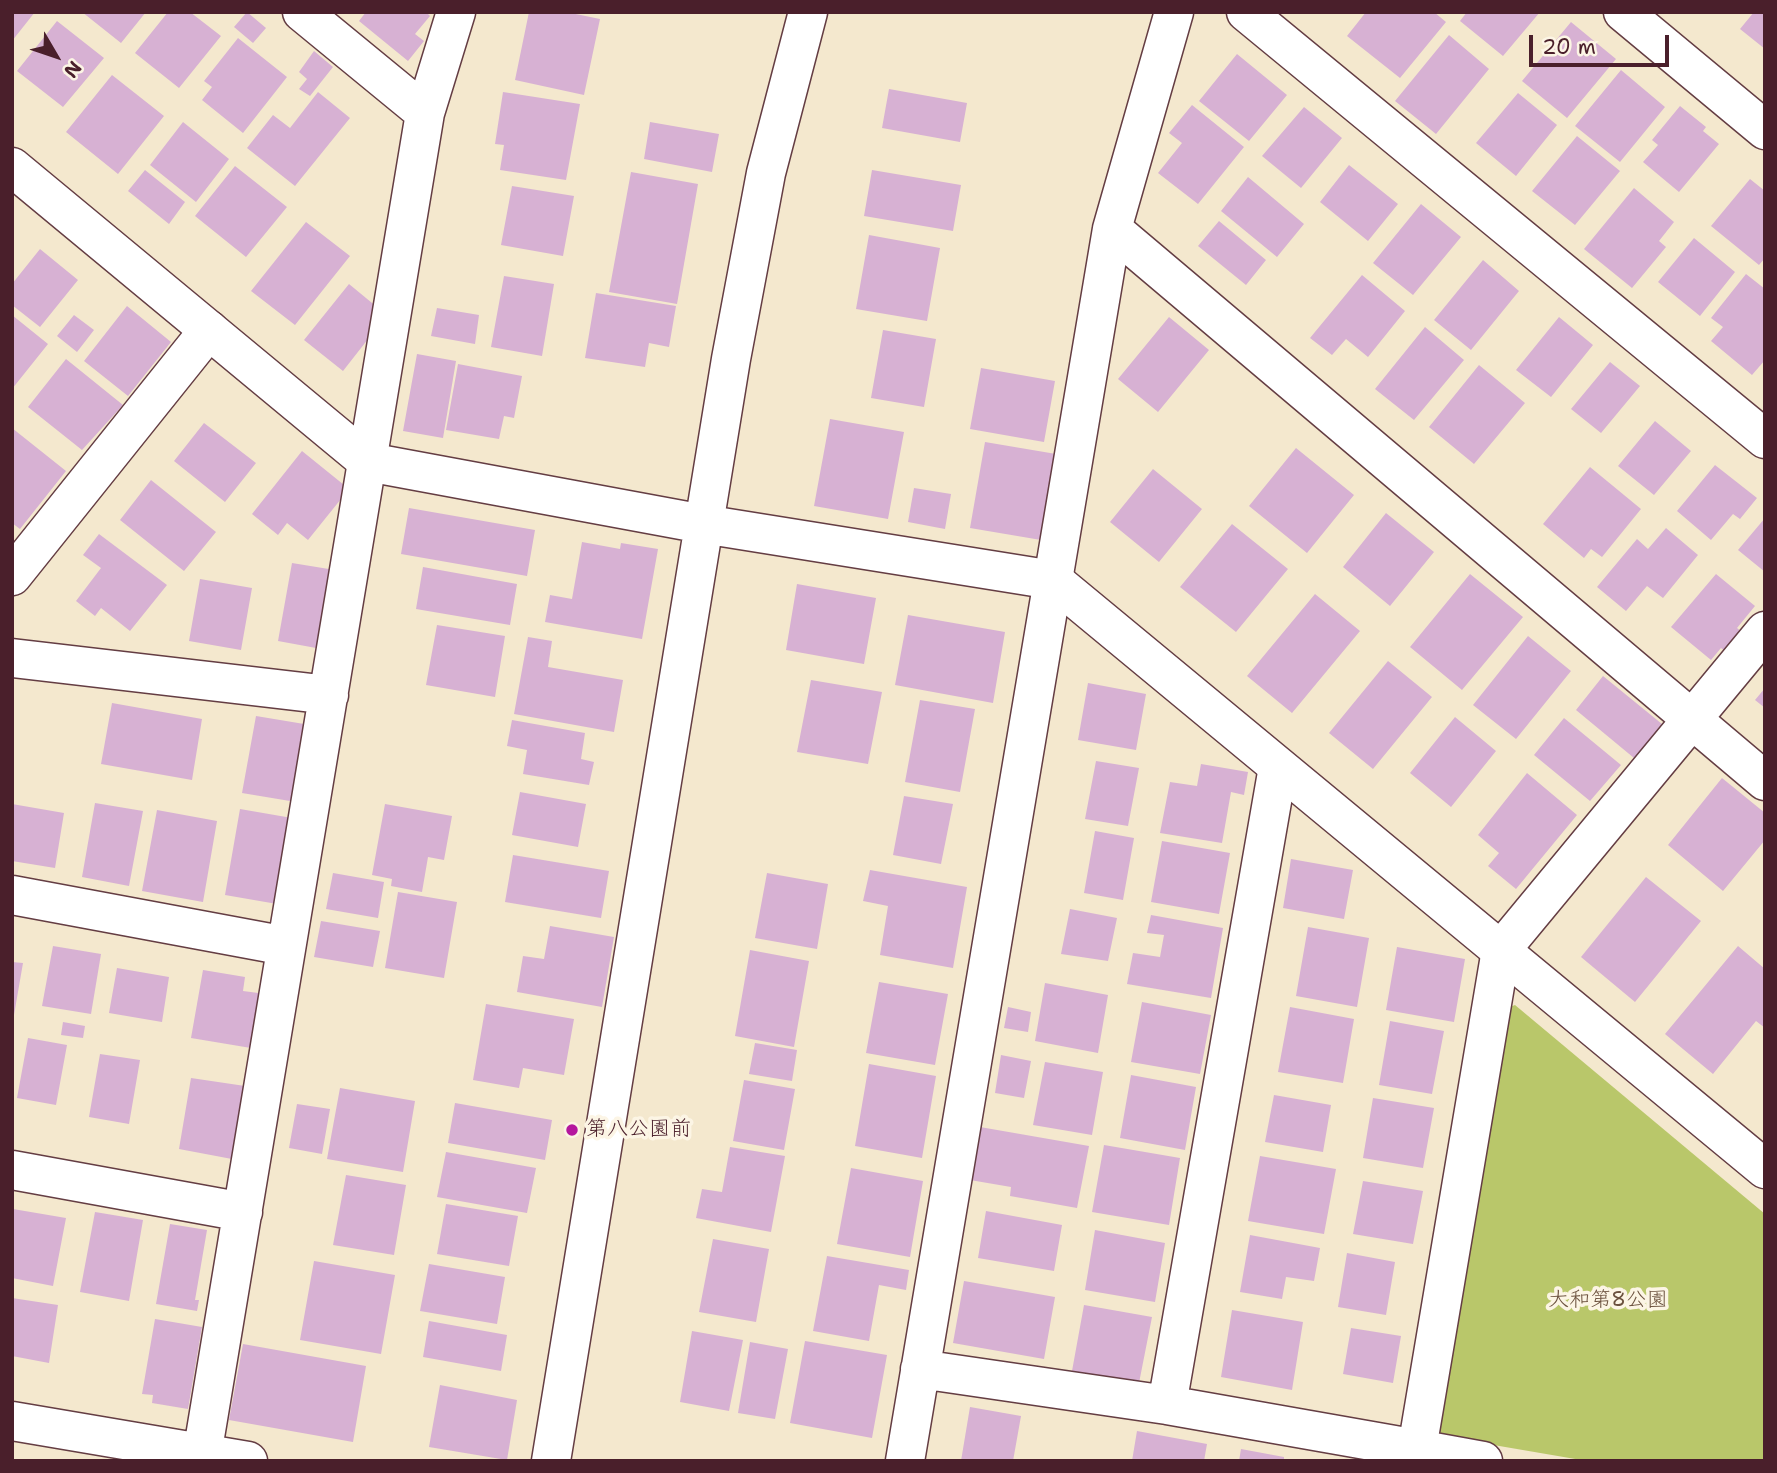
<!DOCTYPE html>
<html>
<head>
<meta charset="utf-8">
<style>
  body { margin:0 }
  #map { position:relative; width:1777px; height:1473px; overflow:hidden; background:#f4e8ce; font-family:"Shantell Sans",sans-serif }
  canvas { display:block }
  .frame { position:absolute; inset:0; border:14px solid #4a1f2b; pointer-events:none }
  .north { position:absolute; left:21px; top:21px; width:70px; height:70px; -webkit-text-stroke:5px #fcf5e5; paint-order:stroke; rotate:129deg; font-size:19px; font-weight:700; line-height:28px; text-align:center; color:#4a1f2b }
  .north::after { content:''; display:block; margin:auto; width:24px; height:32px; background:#4a1f2b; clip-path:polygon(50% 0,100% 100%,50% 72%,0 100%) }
  .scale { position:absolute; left:1529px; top:35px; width:140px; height:32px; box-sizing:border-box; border:4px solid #4a1f2b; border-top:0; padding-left:9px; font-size:21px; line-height:24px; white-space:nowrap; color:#4a1f2b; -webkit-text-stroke:5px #fcf5e5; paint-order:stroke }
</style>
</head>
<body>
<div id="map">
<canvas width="1777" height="1473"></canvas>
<div class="frame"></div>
<div class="north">N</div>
<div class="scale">20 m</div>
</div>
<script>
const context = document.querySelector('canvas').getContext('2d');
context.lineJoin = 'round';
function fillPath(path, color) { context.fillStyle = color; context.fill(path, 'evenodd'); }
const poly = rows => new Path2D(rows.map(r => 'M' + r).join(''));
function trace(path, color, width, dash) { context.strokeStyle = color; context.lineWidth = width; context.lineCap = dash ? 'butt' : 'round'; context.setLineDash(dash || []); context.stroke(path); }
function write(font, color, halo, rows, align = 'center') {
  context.font = font + ' "Shantell Sans","Klee One",sans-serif'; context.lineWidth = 7; context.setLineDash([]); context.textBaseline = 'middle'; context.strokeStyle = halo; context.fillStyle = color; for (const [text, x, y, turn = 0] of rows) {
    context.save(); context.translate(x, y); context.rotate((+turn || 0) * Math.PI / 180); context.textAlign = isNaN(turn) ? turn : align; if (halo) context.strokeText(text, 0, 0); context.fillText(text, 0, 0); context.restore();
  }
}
fillPath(poly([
  [1515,1005,1765,1214,1765,1461,1587,1461,1441,1436,1430,1421,1495,1013]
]), '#b9c76a');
fillPath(poly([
  [12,12,35,12,12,41],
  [82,12,146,12,121,43],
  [168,12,190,12,221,36,179,88,135,53],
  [247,12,266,28,253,43,234,27],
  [366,12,426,12,430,16,415,34,424,41,408,61,359,21],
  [529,12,566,12,600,19,584,95,515,80],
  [1366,12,1434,12,1446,22,1400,78,1347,36],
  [1467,12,1540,12,1503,56,1460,21],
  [1754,12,1765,12,1765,49,1740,29],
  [57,21,104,58,63,107,17,71],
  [1571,22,1616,59,1567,118,1522,81],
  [1449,35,1489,69,1436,134,1395,101],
  [238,38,287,77,243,133,202,100,212,87,204,81],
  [314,51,333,67,310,96,299,89,307,79,299,72],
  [1237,54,1287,95,1249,141,1199,101],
  [1621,70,1665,107,1620,162,1575,126],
  [112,75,164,116,118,174,66,132],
  [889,89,967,103,960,142,882,128],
  [318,92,350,118,295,186,247,148,273,115,290,128],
  [503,92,580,104,566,180,500,170,504,145,495,144],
  [1518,93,1557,125,1516,176,1476,143],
  [1192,105,1244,147,1198,204,1158,173,1182,143,1169,133],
  [1680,106,1706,127,1703,131,1719,144,1679,192,1643,162,1658,145,1652,140],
  [1304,107,1342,138,1301,188,1262,156],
  [183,122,229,159,196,202,150,165],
  [650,122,719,134,712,172,644,159],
  [1577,136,1620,171,1575,225,1532,191],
  [1349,165,1398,204,1368,241,1320,202],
  [235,166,287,207,246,257,195,216],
  [145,170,185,202,169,224,128,191],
  [872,170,961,185,953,231,864,216],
  [631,172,698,184,677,304,609,292],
  [1248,177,1304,224,1277,257,1221,211],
  [1750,179,1765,191,1765,258,1759,265,1711,226],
  [512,186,574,196,563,256,501,245],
  [1634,188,1674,222,1659,241,1666,247,1632,288,1584,249],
  [1421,204,1461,237,1413,295,1373,263],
  [1219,221,1266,260,1246,285,1198,246],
  [306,222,350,256,295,325,251,291],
  [869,235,940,248,927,321,856,309],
  [1694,238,1735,272,1700,316,1658,282],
  [40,249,78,280,40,327,12,305,12,284],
  [1483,260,1519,291,1471,350,1434,320],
  [1746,274,1765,289,1765,360,1752,375,1711,341,1723,327,1711,318],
  [1362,275,1405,311,1368,357,1346,339,1332,355,1310,338],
  [504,276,554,284,542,356,491,347],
  [349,284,383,312,368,331,372,334,343,371,304,340],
  [596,293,676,306,669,347,649,343,645,367,585,358],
  [127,306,171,342,128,396,84,361],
  [437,308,479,315,475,344,431,336],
  [12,315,48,344,12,389],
  [74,315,94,330,77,352,57,336],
  [1169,317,1209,350,1158,412,1118,379],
  [1559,317,1593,345,1551,397,1516,370],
  [1425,327,1464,360,1414,420,1375,389],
  [883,330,936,339,924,407,871,398],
  [417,354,456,361,443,438,403,431],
  [66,359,123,405,82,450,28,407],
  [1610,362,1640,386,1601,433,1571,409],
  [458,364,522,376,514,418,504,416,499,439,446,430],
  [1479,365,1525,403,1474,464,1429,427],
  [981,368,1055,381,1044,442,970,429],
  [830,419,904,432,888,519,814,506],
  [1655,421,1691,451,1654,495,1618,466],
  [204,423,256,463,225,502,174,461],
  [12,428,66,471,20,529,12,523],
  [985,442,1056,454,1041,540,970,528],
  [1296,448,1354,495,1307,553,1249,506],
  [302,451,349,489,308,540,287,523,278,535,252,514],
  [1715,465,1757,498,1740,519,1733,514,1711,540,1677,511],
  [1590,467,1641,509,1602,557,1591,549,1584,558,1543,524],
  [1153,469,1202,509,1159,562,1110,522],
  [151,480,216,532,184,571,120,520],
  [914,488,951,494,945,529,908,522],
  [409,508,535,530,527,576,401,554],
  [1386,513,1434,552,1390,606,1343,567],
  [1765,518,1765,572,1738,550],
  [1232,524,1288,569,1236,632,1180,587],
  [1666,528,1698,555,1663,598,1647,586,1626,611,1597,587,1637,539,1648,549],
  [99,534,167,585,130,631,101,608,95,616,76,601,101,568,83,555],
  [582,542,620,549,621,543,658,549,642,639,545,622,550,595,572,599],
  [292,563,341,571,327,650,278,641],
  [423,567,517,584,510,625,416,609],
  [1470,574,1523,617,1462,690,1410,647],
  [1716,574,1755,606,1737,628,1742,632,1726,652,1721,648,1711,660,1671,627],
  [200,579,252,588,241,650,189,641],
  [797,584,876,598,864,664,786,650],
  [1315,594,1360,631,1292,713,1247,676],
  [908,615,1005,632,993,703,895,685],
  [437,625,505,636,495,697,426,685],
  [1528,636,1571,671,1516,739,1473,705],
  [528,637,552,641,548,667,623,680,614,732,514,714],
  [1388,661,1432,697,1373,769,1329,733],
  [1603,676,1662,724,1634,758,1576,710],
  [811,680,882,692,868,764,797,752],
  [1088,683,1146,694,1136,750,1078,740],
  [1765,688,1765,708,1755,700],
  [920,700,975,709,960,792,905,782],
  [112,703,202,719,192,780,101,764],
  [256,716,310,725,296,802,242,793],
  [1455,717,1496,751,1451,807,1410,773],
  [1564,718,1621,765,1590,801,1534,755],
  [512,720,585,733,581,759,594,762,589,785,523,774,527,750,507,746],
  [1096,761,1139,768,1128,826,1085,819],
  [1201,764,1248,772,1244,795,1231,792,1222,843,1160,833,1170,782,1197,786],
  [1527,773,1577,815,1516,889,1488,866,1499,853,1478,835],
  [1722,778,1765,813,1765,840,1723,891,1668,845],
  [520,792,586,804,578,847,512,835],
  [904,796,953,804,941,864,893,855],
  [95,803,143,811,129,886,82,877],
  [12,804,64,813,55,868,12,861],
  [385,804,452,816,444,860,428,857,422,892,391,886,392,879,372,875],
  [240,809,292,818,277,904,225,895],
  [157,810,217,821,203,902,142,891],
  [1095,831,1134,838,1123,900,1084,893],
  [1162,841,1230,853,1219,914,1151,902],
  [513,855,609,871,601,918,505,902],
  [1291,859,1353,870,1344,919,1283,908],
  [870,870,967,887,953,968,880,955,888,906,863,901],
  [333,873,384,882,378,918,326,909],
  [767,873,828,884,817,949,755,938],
  [1646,877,1701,921,1635,1002,1581,957],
  [398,892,457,902,444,978,385,968],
  [1070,909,1117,918,1108,961,1061,954],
  [1151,915,1223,928,1211,998,1127,984,1133,953,1160,957,1164,935,1147,933],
  [321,921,380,931,373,967,314,957],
  [550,926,614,937,602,1007,517,992,523,956,544,959],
  [1308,927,1369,938,1357,1007,1296,996],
  [53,946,101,954,91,1014,42,1006],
  [1738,946,1765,969,1765,1028,1756,1021,1713,1074,1665,1034],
  [1397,947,1465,959,1454,1022,1386,1010],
  [750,950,809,961,794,1047,735,1036],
  [12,962,23,963,14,1015,12,1015],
  [117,968,169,977,162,1022,109,1013],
  [203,970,245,977,243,991,266,994,257,1049,191,1038],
  [879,982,948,994,935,1065,866,1053],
  [1045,983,1108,995,1098,1053,1035,1041],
  [1142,1002,1211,1015,1200,1074,1131,1062],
  [486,1004,574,1019,564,1075,523,1068,519,1088,473,1080],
  [1008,1007,1031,1012,1028,1032,1004,1028],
  [1290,1007,1354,1019,1343,1083,1278,1072],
  [1390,1021,1444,1031,1432,1094,1379,1085],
  [63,1022,85,1026,83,1038,61,1035],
  [28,1038,67,1045,56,1105,17,1098],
  [755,1043,797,1050,792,1081,749,1074],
  [100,1054,140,1060,129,1124,89,1117],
  [1001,1055,1031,1061,1024,1098,995,1093],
  [1045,1062,1103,1072,1092,1135,1033,1125],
  [869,1064,936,1076,922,1158,855,1146],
  [1131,1075,1196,1087,1185,1150,1120,1138],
  [191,1078,245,1086,232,1159,179,1149],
  [744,1080,795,1089,784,1150,733,1141],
  [340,1088,415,1101,403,1172,327,1159],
  [1274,1095,1331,1105,1323,1152,1265,1142],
  [1373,1098,1434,1108,1423,1168,1363,1158],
  [455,1103,552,1120,545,1160,448,1143],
  [297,1104,330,1109,322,1154,289,1148],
  [980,1127,1089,1146,1077,1208,1010,1196,1011,1187,970,1180],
  [1104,1145,1180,1158,1169,1225,1092,1212],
  [730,1147,785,1156,771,1232,696,1218,702,1189,722,1192],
  [446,1152,536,1168,527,1213,437,1197],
  [1260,1156,1336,1169,1324,1234,1248,1221],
  [851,1168,923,1181,910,1257,837,1244],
  [346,1175,406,1185,394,1255,333,1245],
  [1363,1181,1423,1191,1413,1244,1353,1234],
  [446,1204,518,1216,509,1266,437,1254],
  [13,1209,66,1218,53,1286,12,1278],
  [986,1211,1062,1225,1054,1271,978,1258],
  [95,1212,143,1220,129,1301,80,1292],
  [170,1224,207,1230,195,1300,199,1300,197,1311,156,1304],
  [1095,1230,1165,1243,1155,1302,1085,1290],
  [1250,1235,1320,1248,1314,1281,1286,1277,1282,1299,1240,1292],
  [713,1239,769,1249,756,1322,699,1312],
  [1347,1253,1395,1262,1386,1315,1338,1307],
  [827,1256,909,1270,906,1290,879,1285,869,1341,813,1331],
  [314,1261,395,1275,381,1354,300,1340],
  [429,1264,505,1277,497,1324,420,1311],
  [964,1281,1055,1297,1044,1359,953,1343],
  [12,1298,58,1305,49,1363,12,1356],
  [1084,1305,1152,1317,1139,1383,1072,1371],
  [1232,1310,1303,1322,1292,1390,1221,1377],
  [155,1319,202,1327,188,1409,152,1403,153,1395,142,1394],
  [429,1321,507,1335,501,1371,423,1357],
  [1351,1328,1401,1336,1393,1383,1343,1374],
  [692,1331,743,1340,729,1411,680,1402],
  [805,1341,887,1355,872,1438,790,1423],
  [750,1342,788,1349,775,1419,738,1413],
  [243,1344,366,1366,353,1442,229,1420],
  [440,1385,517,1400,507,1460,429,1447],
  [970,1407,1021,1416,1013,1461,961,1461],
  [1137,1431,1207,1444,1204,1461,1132,1461],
  [1241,1449,1284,1457,1284,1461,1239,1461]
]), '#d7b1d3');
const minor = poly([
  [302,12,425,113],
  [1246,12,1765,439],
  [1623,12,1765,130],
  [1112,229,1765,781],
  [12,576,209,330],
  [12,658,329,695],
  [12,895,286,946],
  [12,1170,243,1212],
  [920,1369,1167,1405,1417,1449],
  [1167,1405,1278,767],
  [12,1421,248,1461],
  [201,1461,425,113,456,12],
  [905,1461,1112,229,1174,12],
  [1483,1461,1417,1449,1501,950,1765,631]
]);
const tertiary = poly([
  [12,167,368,462,703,524,1053,580,1765,1169],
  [551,1461,731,359,766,173,808,12]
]);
trace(minor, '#643d43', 41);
trace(tertiary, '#643d43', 41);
trace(minor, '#fff', 38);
trace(tertiary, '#fff', 38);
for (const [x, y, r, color] of [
  [572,1130,7,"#b5179e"]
]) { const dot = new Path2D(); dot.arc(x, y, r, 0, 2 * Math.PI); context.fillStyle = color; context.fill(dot); trace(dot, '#fcf5e5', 2.5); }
write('21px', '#4a1f2b', '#fcf5e5', [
  ["第八公園前",586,1130]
], 'left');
write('21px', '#6b513e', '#fcf5e5', [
  ["大和第8公園",1608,1301]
]);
</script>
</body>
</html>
